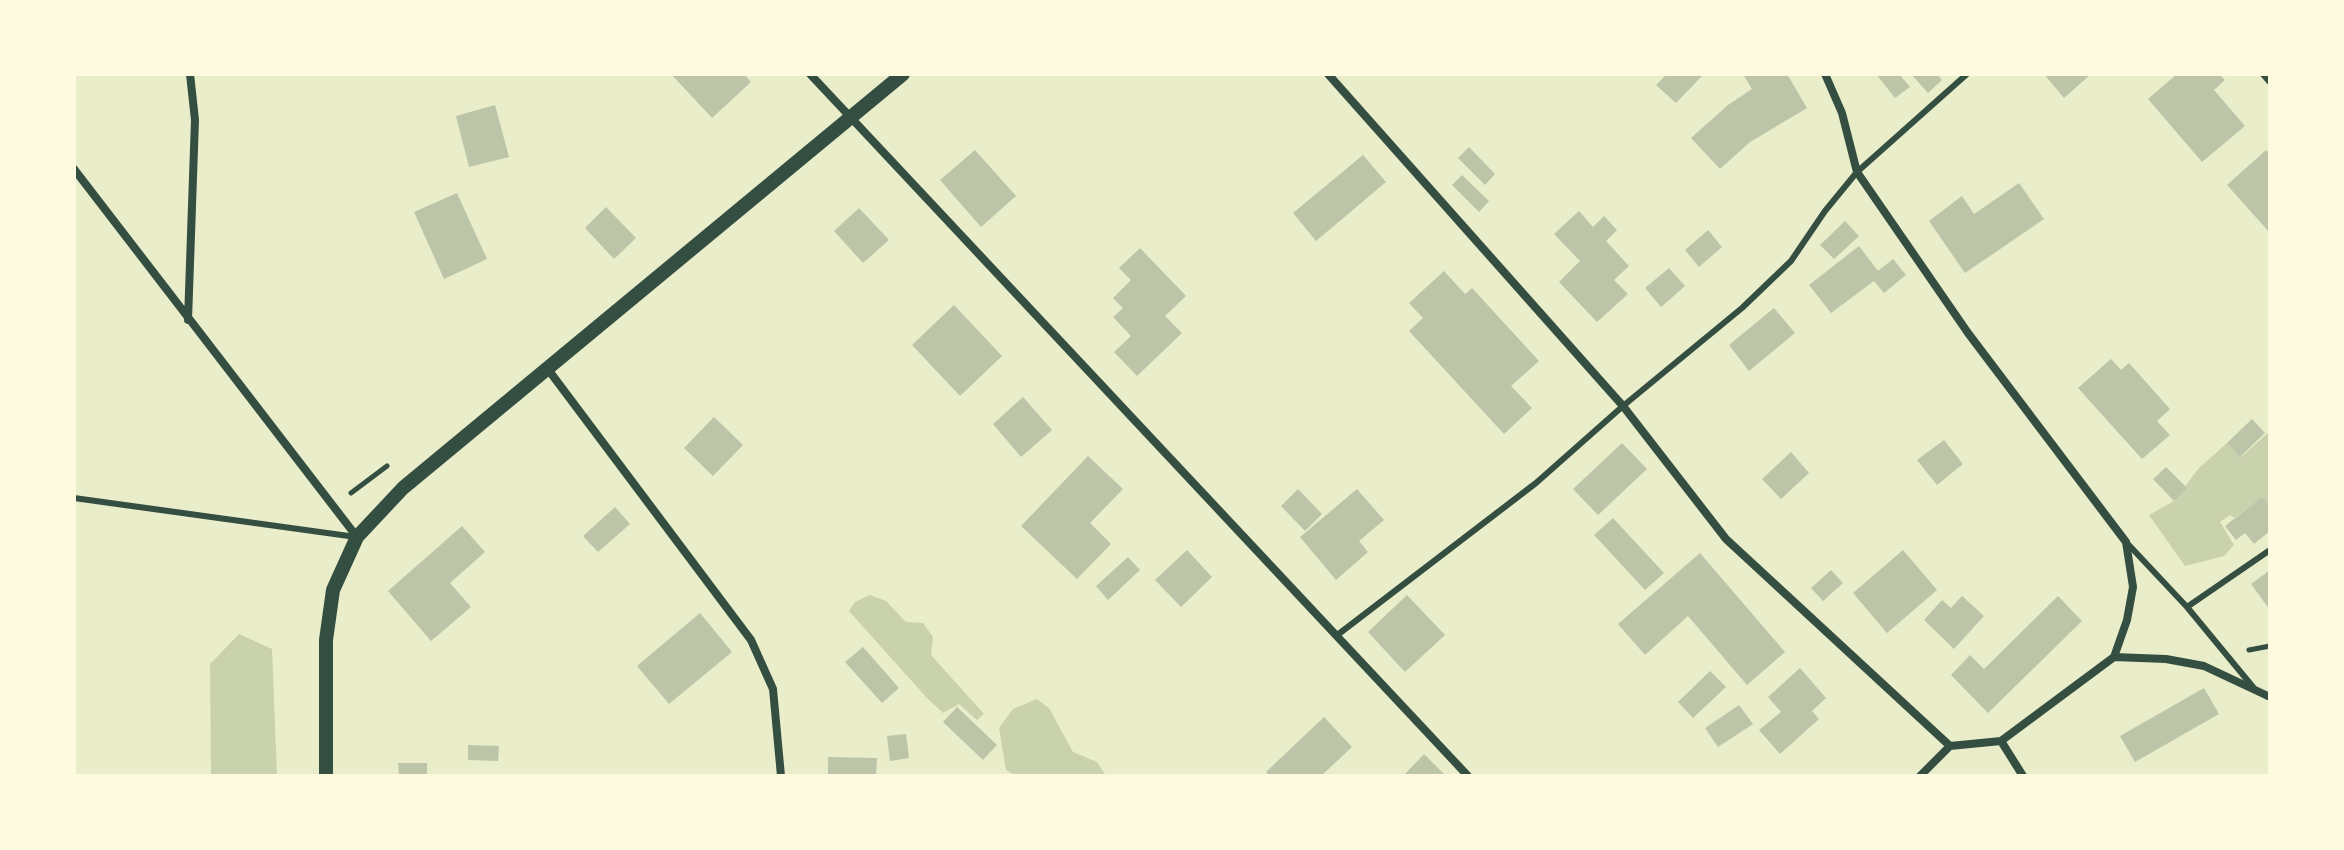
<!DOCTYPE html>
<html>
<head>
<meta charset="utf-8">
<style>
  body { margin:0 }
  #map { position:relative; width:2344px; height:850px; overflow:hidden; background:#e9edc9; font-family:"Work Sans",sans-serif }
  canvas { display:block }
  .frame { position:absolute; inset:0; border:76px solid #fefae0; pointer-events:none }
</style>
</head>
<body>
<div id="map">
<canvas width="2344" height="850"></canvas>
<div class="frame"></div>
</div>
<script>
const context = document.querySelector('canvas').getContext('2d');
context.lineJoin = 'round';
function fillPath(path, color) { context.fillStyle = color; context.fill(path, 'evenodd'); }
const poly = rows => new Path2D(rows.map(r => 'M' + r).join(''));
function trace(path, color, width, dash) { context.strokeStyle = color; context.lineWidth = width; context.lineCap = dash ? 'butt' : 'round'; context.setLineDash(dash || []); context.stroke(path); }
fillPath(poly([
  [2270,431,2270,505,2262,498,2234,518,2230,515,2220,522,2234,545,2224,556,2185,566,2149,515,2174,501,2198,469,2227,443,2241,457],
  [870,595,886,601,906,622,923,623,933,637,931,655,984,714,977,720,959,704,943,713,926,697,849,611,855,602],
  [239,634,272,649,277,776,211,776,210,664],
  [1037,699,1049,708,1073,752,1097,762,1106,776,1016,776,1006,770,999,728,1013,709]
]), '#cad2ad');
fillPath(poly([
  [671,74,744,74,751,82,712,118],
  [1667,74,1699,74,1702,76,1676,103,1656,85],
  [1743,74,1787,74,1807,108,1750,142,1720,169,1691,138,1728,105,1752,89],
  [1876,74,1899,74,1910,87,1895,98],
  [1911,74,1937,74,1942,80,1928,93],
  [2044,74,2091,74,2064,98],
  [2177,74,2219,74,2225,80,2214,90,2245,126,2202,162,2148,99],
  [495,105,509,157,469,167,456,116],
  [1469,147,1495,174,1485,185,1458,158],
  [975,150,1016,196,981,227,940,180],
  [2266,150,2270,154,2270,233,2227,185],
  [1363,155,1386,182,1316,241,1293,213],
  [1462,175,1489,201,1479,212,1452,185],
  [2019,183,2044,219,1965,273,1929,221,1962,196,1974,214],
  [457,193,487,259,444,279,414,212],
  [606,207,636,238,614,259,585,228],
  [859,208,889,240,863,263,834,231],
  [1579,211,1593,227,1604,216,1617,230,1606,241,1629,266,1614,280,1628,294,1597,322,1559,282,1580,261,1554,234],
  [1845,221,1859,236,1834,259,1820,245],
  [1708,230,1722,247,1699,267,1685,250],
  [1859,246,1878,271,1893,259,1906,275,1884,293,1874,281,1831,313,1809,285],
  [1140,248,1186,296,1165,316,1182,333,1137,376,1114,352,1131,336,1113,317,1123,308,1113,298,1131,280,1119,268],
  [1669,268,1685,286,1661,307,1645,288],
  [1444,271,1465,294,1472,288,1539,361,1511,386,1532,408,1504,434,1409,331,1423,318,1409,303],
  [954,305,1002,356,960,396,912,345],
  [1774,308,1795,333,1749,371,1729,345],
  [2111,359,2121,370,2129,363,2170,409,2157,421,2170,435,2142,459,2078,388],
  [1023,397,1052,430,1021,457,993,424],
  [714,417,743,445,713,476,684,448],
  [2252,419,2265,433,2240,457,2227,443],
  [1944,440,1963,464,1937,485,1917,460],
  [1622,443,1647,469,1598,515,1573,489],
  [1791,452,1809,473,1781,499,1762,479],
  [1088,456,1123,489,1090,523,1111,544,1077,579,1021,526],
  [2166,467,2187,488,2174,501,2153,479],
  [1298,489,1322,514,1305,531,1281,506],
  [1357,489,1384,520,1359,541,1368,552,1336,580,1300,537],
  [2262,497,2270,505,2270,531,2254,544,2245,533,2236,540,2225,526],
  [615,507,630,524,598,552,583,536],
  [1613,518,1664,573,1645,590,1594,535],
  [462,526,485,552,450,583,471,607,431,641,388,591],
  [1187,550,1212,577,1181,607,1155,580],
  [1903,550,1937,590,1887,633,1853,593],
  [1700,553,1785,652,1747,685,1688,616,1645,655,1618,624],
  [1128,557,1140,570,1108,600,1096,586],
  [1831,570,1843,583,1823,601,1811,588],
  [2270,570,2270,610,2251,584],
  [1407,595,1445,635,1405,672,1368,632],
  [1962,596,1984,616,1954,649,1924,620,1942,600,1951,608],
  [2058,596,2082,621,1988,713,1951,675,1970,655,1984,669],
  [700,613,732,652,669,704,637,666],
  [863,647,899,688,882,703,845,662],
  [1800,668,1826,698,1812,711,1819,719,1780,754,1759,730,1781,712,1768,697],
  [1710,671,1726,687,1693,718,1678,702],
  [2204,688,2219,714,2135,762,2120,736],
  [1739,705,1753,724,1718,747,1705,728],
  [957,707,997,745,983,760,943,722],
  [1324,717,1352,747,1321,776,1270,776,1266,772],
  [906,734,909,758,890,761,887,736],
  [468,745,499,746,498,761,468,760],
  [1424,754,1446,776,1403,776],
  [828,757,877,758,876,776,828,776],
  [398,763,427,763,427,776,399,776]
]), '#bcc5a7');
trace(poly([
  [351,493,387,466],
  [2249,650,2270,646]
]), '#344e41', 5);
trace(poly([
  [74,498,356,537],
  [2126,542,2187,607,2253,687],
  [2187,607,2270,550],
  [1336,636,1536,483,1623,406,1742,308,1791,261,1825,211,1857,172,1967,74]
]), '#344e41', 6);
trace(poly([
  [810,74,1468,776],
  [1328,74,1623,406,1726,539,1950,746],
  [1825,74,1842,113,1857,172,1968,333,2126,542,2133,587,2127,620,2114,657],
  [2264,74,2270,81],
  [74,169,357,537],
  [188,320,195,120,190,74],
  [547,368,751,640,773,689,781,776],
  [2114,657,2166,659,2204,666,2270,697],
  [2001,741,2023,776],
  [1920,776,1950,746,2001,741,2114,657]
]), '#344e41', 8);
trace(poly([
  [326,776,326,640,333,590,357,537,403,488,903,74]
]), '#344e41', 14);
</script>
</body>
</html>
